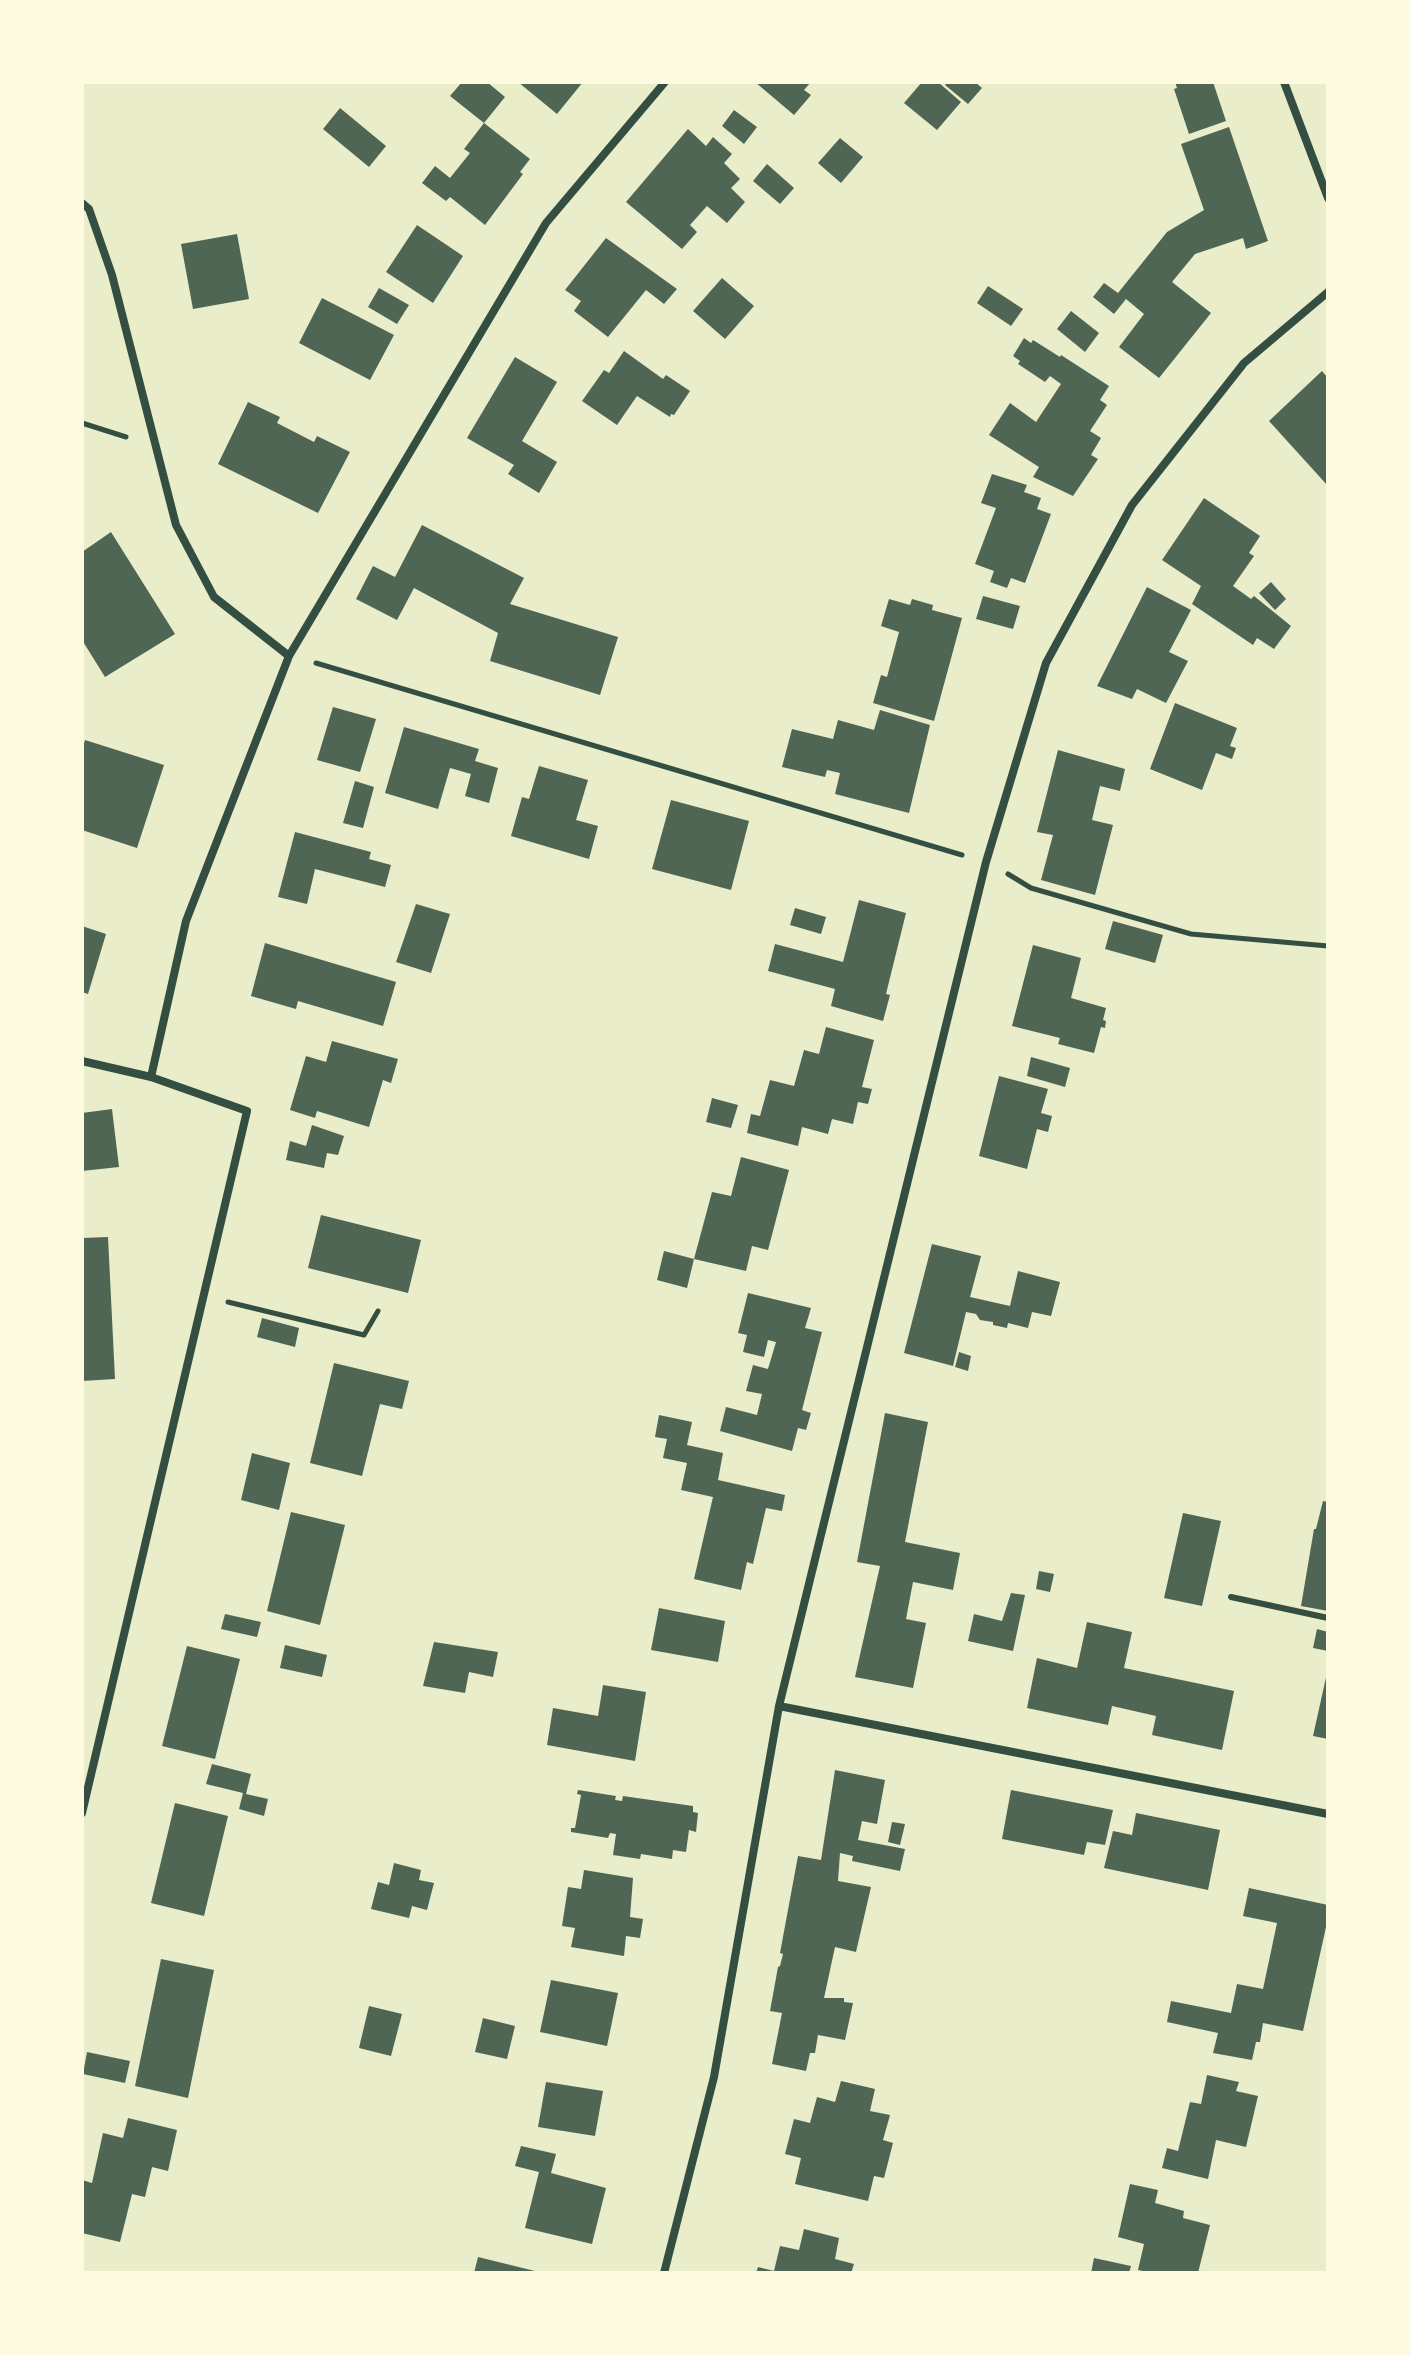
<!DOCTYPE html>
<html>
<head>
<meta charset="utf-8">
<style>
  body { margin:0 }
  #map { position:relative; width:1410px; height:2355px; overflow:hidden; background:#e9edc9; font-family:Jost,sans-serif }
  canvas { display:block }
  .frame { position:absolute; inset:0; border:84px solid #fefae0; pointer-events:none }
</style>
</head>
<body>
<div id="map">
<canvas width="1410" height="2355"></canvas>
<div class="frame"></div>
</div>
<script>
const context = document.querySelector('canvas').getContext('2d');
context.lineJoin = 'round';
function fillPath(path, color) { context.fillStyle = color; context.fill(path, 'evenodd'); }
const poly = rows => new Path2D(rows.map(r => 'M' + r).join(''));
function trace(path, color, width, dash) { context.strokeStyle = color; context.lineWidth = width; context.lineCap = dash ? 'butt' : 'round'; context.setLineDash(dash || []); context.stroke(path); }
fillPath(poly([
  [462,82,487,82,505,97,484,123,530,159,520,172,523,174,485,225,450,197,446,201,422,183,435,166,450,178,470,153,464,149,484,123,450,96],
  [518,82,583,82,557,114],
  [755,82,811,82,804,90,811,95,794,115],
  [922,82,938,82,961,102,937,130,904,103],
  [947,82,975,82,982,88,968,104,945,85],
  [1175,82,1213,82,1226,121,1189,134,1174,89,1177,88],
  [340,108,386,146,369,167,323,129],
  [734,110,757,127,744,144,722,126],
  [1229,127,1268,241,1246,249,1243,238,1195,254,1172,282,1211,313,1159,378,1119,347,1144,314,1126,299,1114,314,1093,297,1104,283,1118,293,1167,232,1204,210,1181,144],
  [688,129,706,146,713,137,732,154,724,163,740,179,731,188,745,202,727,223,707,206,690,225,697,232,682,249,626,202],
  [840,138,863,157,841,183,818,163],
  [767,164,794,188,780,204,753,181],
  [417,225,463,256,433,303,386,272],
  [237,234,249,299,193,309,181,244],
  [606,238,677,289,664,304,646,290,608,337,574,311,581,301,565,290],
  [722,278,754,306,725,339,693,311],
  [988,286,1023,309,1011,326,977,303],
  [379,288,409,305,397,324,368,307],
  [322,298,394,335,370,380,299,343],
  [1071,311,1099,333,1085,352,1057,329],
  [1024,338,1031,343,1033,340,1060,357,1061,355,1109,386,1100,400,1107,405,1090,431,1101,438,1091,455,1098,459,1073,496,1033,477,1039,467,989,435,1010,403,1036,422,1061,384,1050,376,1045,382,1018,364,1020,361,1013,356],
  [624,351,663,379,666,375,690,391,674,415,671,414,670,417,637,396,617,425,582,401,604,370,609,373],
  [515,357,557,382,522,441,557,462,539,493,508,474,514,465,467,438],
  [1322,371,1328,378,1328,486,1269,421],
  [248,402,280,417,277,423,314,442,317,436,350,452,318,513,218,464],
  [992,474,1027,485,1024,492,1041,498,1037,509,1051,514,1025,583,1011,578,1007,588,990,582,994,571,975,564,996,508,981,503],
  [1204,498,1260,536,1249,553,1254,556,1233,586,1251,599,1254,596,1291,626,1274,649,1257,638,1253,645,1192,604,1201,586,1162,560],
  [422,525,524,578,510,604,618,637,600,695,490,661,498,633,414,588,397,620,356,599,373,566,395,577],
  [111,532,175,634,105,677,82,640,82,552],
  [1271,582,1286,599,1275,610,1259,593],
  [1147,587,1191,610,1169,652,1188,661,1166,703,1137,689,1132,699,1097,686],
  [983,596,1020,606,1013,629,976,619],
  [889,599,910,605,912,599,933,605,932,610,962,618,934,721,873,703,881,675,887,677,899,632,881,626],
  [1175,703,1237,728,1230,746,1236,748,1232,759,1216,753,1202,790,1150,769],
  [333,707,376,719,360,772,317,760],
  [880,710,930,725,909,813,835,794,840,773,827,770,825,777,782,767,792,729,833,739,838,720,874,730],
  [404,727,479,749,475,761,498,768,489,803,465,796,471,774,450,768,438,809,385,793],
  [85,740,164,765,137,848,82,830,82,750],
  [1058,750,1125,769,1120,791,1100,786,1092,820,1113,825,1095,895,1041,880,1053,835,1037,832],
  [539,766,588,780,576,820,598,826,589,859,511,836,522,797,529,799],
  [355,781,374,787,363,828,343,823],
  [671,800,749,821,731,890,652,869],
  [295,832,371,852,369,859,391,865,385,887,315,869,307,904,278,897],
  [859,900,906,913,886,994,890,995,883,1021,831,1006,835,989,768,971,775,944,843,962],
  [416,904,450,914,431,973,396,962],
  [795,908,826,917,821,934,790,925],
  [1113,921,1163,935,1155,963,1105,949],
  [82,926,106,934,88,994,82,992],
  [265,943,396,982,383,1026,298,1001,296,1009,251,996],
  [1033,945,1081,958,1071,998,1106,1008,1103,1020,1106,1021,1105,1028,1101,1027,1094,1053,1058,1044,1060,1038,1012,1026],
  [826,1027,874,1040,862,1087,872,1089,868,1104,858,1102,853,1124,832,1119,828,1134,802,1127,798,1146,747,1133,751,1114,760,1116,770,1080,794,1086,804,1050,819,1054],
  [332,1041,398,1059,391,1083,383,1080,369,1127,317,1111,315,1118,290,1110,306,1056,326,1062],
  [1031,1057,1070,1068,1065,1087,1027,1076],
  [999,1076,1048,1089,1041,1113,1052,1116,1048,1132,1037,1129,1027,1169,979,1156],
  [712,1098,738,1105,731,1128,706,1122],
  [112,1109,119,1167,82,1171,82,1113],
  [312,1125,344,1136,338,1155,327,1153,324,1168,286,1160,290,1141,306,1146],
  [741,1157,789,1170,768,1250,752,1246,746,1271,694,1259,712,1192,731,1196],
  [321,1215,421,1240,408,1293,308,1268],
  [108,1237,115,1379,82,1381,82,1238],
  [932,1244,981,1256,970,1297,1010,1306,1018,1271,1060,1282,1051,1316,1032,1312,1028,1328,1008,1323,1007,1328,993,1325,993,1322,980,1320,976,1314,966,1312,953,1366,904,1353],
  [664,1251,694,1259,687,1288,657,1280],
  [748,1293,811,1308,805,1328,822,1332,802,1410,811,1413,806,1430,798,1428,792,1451,720,1431,726,1407,757,1415,762,1394,746,1391,753,1365,768,1369,776,1342,768,1340,764,1357,743,1352,747,1335,738,1333],
  [262,1318,299,1328,295,1347,257,1337],
  [959,1352,971,1356,968,1371,955,1367],
  [334,1363,409,1381,402,1409,380,1404,362,1476,310,1463],
  [885,1413,928,1422,905,1542,960,1553,953,1590,913,1582,906,1619,926,1623,913,1688,855,1677,880,1566,857,1562],
  [659,1415,692,1422,687,1445,723,1453,718,1480,785,1495,782,1511,766,1508,753,1564,747,1562,741,1590,694,1579,713,1497,681,1490,687,1463,663,1458,667,1439,655,1437],
  [252,1453,290,1463,279,1510,241,1500],
  [1323,1501,1328,1502,1328,1611,1301,1606,1314,1529,1316,1529],
  [291,1512,345,1525,320,1625,267,1611],
  [1183,1513,1221,1521,1202,1606,1164,1598],
  [1039,1571,1054,1574,1050,1592,1036,1589],
  [1011,1593,1025,1595,1013,1651,968,1641,974,1614,1002,1621],
  [659,1608,725,1621,718,1662,651,1650],
  [225,1614,261,1622,257,1637,221,1629],
  [1087,1622,1132,1632,1124,1668,1234,1691,1222,1750,1152,1735,1156,1716,1112,1706,1108,1725,1027,1708,1037,1658,1077,1668],
  [1317,1629,1328,1632,1328,1651,1313,1648],
  [434,1642,498,1652,493,1677,469,1672,465,1693,423,1686],
  [285,1645,327,1655,322,1677,280,1668],
  [187,1646,240,1659,215,1759,162,1746],
  [1327,1673,1328,1673,1328,1739,1313,1736],
  [603,1685,646,1692,635,1761,547,1745,553,1708,598,1716],
  [212,1764,251,1774,246,1794,268,1799,264,1816,239,1809,243,1793,206,1784],
  [835,1770,885,1780,877,1824,862,1821,858,1840,905,1849,900,1871,852,1861,853,1856,840,1853,838,1881,871,1887,856,1952,835,1947,824,1998,844,1998,844,2002,853,2003,845,2040,818,2035,815,2053,810,2053,806,2071,772,2064,782,2013,770,2011,778,1967,780,1966,783,1954,780,1953,798,1856,821,1860],
  [578,1790,616,1796,615,1800,622,1801,623,1796,693,1806,693,1812,698,1813,696,1832,689,1830,686,1852,673,1850,672,1859,641,1854,640,1859,613,1855,616,1834,610,1833,608,1838,571,1832,571,1828,575,1828,581,1795,577,1794],
  [1011,1790,1113,1810,1105,1845,1087,1842,1084,1855,1002,1839],
  [175,1803,228,1816,204,1916,151,1903],
  [1136,1813,1220,1830,1208,1890,1104,1868,1113,1831,1132,1835],
  [892,1822,905,1824,900,1845,888,1842],
  [394,1863,421,1870,419,1880,434,1883,427,1910,412,1906,409,1918,371,1909,378,1882,389,1885],
  [584,1870,633,1878,630,1917,643,1919,640,1938,626,1936,624,1956,571,1947,575,1928,562,1926,568,1887,581,1889],
  [1249,1888,1328,1905,1328,1918,1303,2031,1263,2023,1260,2042,1256,2042,1252,2060,1213,2053,1218,2033,1167,2022,1171,2001,1231,2013,1237,1984,1263,1989,1277,1923,1243,1916],
  [161,1959,214,1970,188,2098,135,2086],
  [551,1980,618,1993,607,2046,540,2032],
  [369,2006,402,2014,391,2056,359,2048],
  [483,2018,515,2026,507,2059,475,2052],
  [87,2052,130,2061,125,2083,83,2074],
  [1207,2075,1239,2082,1236,2091,1258,2096,1246,2147,1216,2140,1208,2179,1162,2168,1167,2148,1178,2151,1190,2102,1201,2104],
  [841,2081,875,2089,870,2111,890,2115,883,2140,893,2143,884,2178,874,2176,868,2201,795,2184,801,2158,785,2154,794,2119,810,2123,817,2097,835,2102],
  [546,2082,603,2091,595,2136,538,2127],
  [128,2118,177,2130,168,2171,152,2167,145,2197,132,2194,120,2242,82,2233,82,2180,92,2183,103,2133,123,2138],
  [521,2146,556,2154,551,2173,606,2188,592,2244,525,2228,539,2172,515,2166],
  [1130,2184,1158,2190,1155,2203,1184,2211,1183,2218,1210,2225,1198,2273,1152,2273,1138,2270,1144,2244,1118,2237],
  [804,2229,839,2238,835,2259,854,2264,851,2273,756,2273,758,2267,774,2271,780,2246,799,2250],
  [478,2257,539,2272,539,2273,474,2273],
  [1094,2258,1131,2266,1129,2273,1091,2273]
]), '#4f6655');
trace(poly([
  [82,423,126,437],
  [316,663,962,855],
  [1008,874,1031,888,1191,934,1328,946],
  [228,1302,364,1335,378,1311]
]), '#344e41', 5);
trace(poly([
  [1231,1597,1328,1618]
]), '#344e41', 6);
trace(poly([
  [1284,82,1328,198],
  [82,203,89,209,112,275,176,525,214,597,289,656],
  [82,1061,151,1077],
  [779,1706,1328,1814],
  [82,1813,247,1111,151,1077,186,921,289,656,546,223,665,82],
  [664,2273,714,2077,779,1706,986,862,1046,663,1132,505,1244,363,1328,292]
]), '#344e41', 8);
</script>
</body>
</html>
